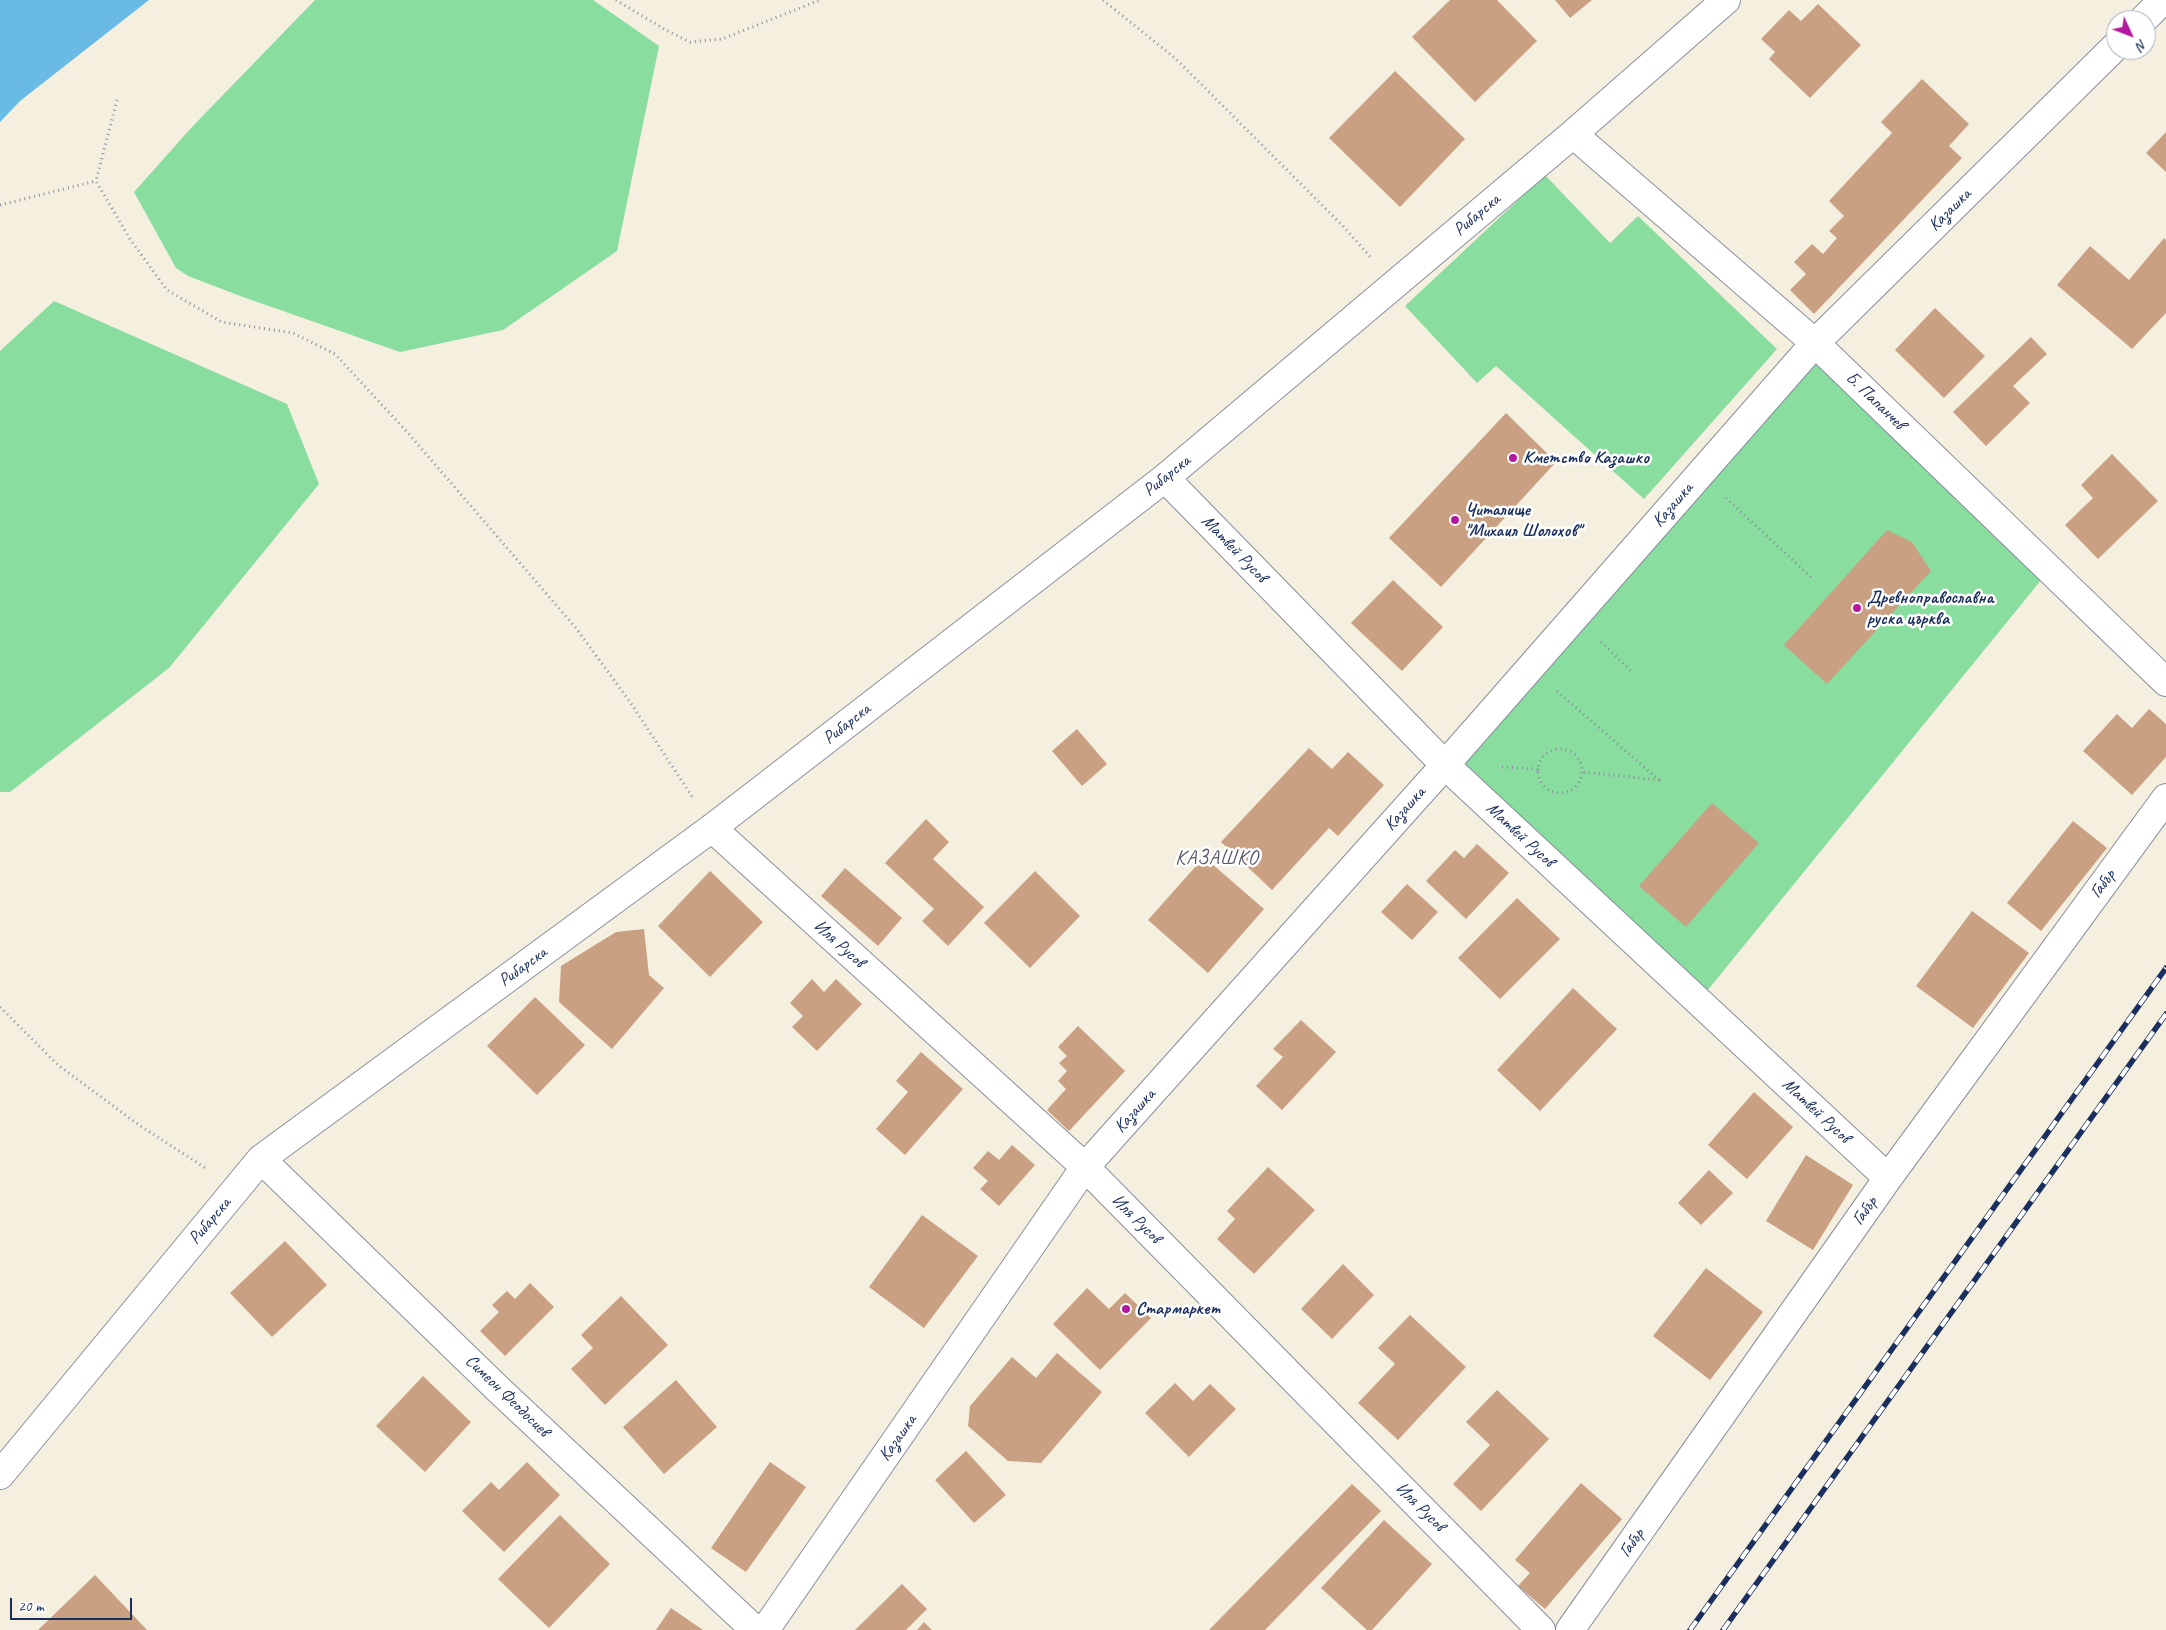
<!DOCTYPE html>
<html>
<head>
<meta charset="utf-8">
<style>
  body { margin:0 }
  #map { position:relative; width:2166px; height:1630px; overflow:hidden; background:#f5efdf; font-family:Caveat,sans-serif }
  canvas { display:block }
  .north { position:absolute; left:2106px; top:10px; width:50px; height:50px; box-sizing:border-box; background:#fff; border:1px solid #a4acbf; border-radius:50%; rotate:133deg; font-size:14px; font-weight:700; line-height:20px; text-align:center; color:#1b2f5e }
  .north::after { content:''; display:block; margin:auto; width:18px; height:22px; background:#b5179e; clip-path:polygon(50% 0,100% 100%,50% 72%,0 100%) }
  .scale { position:absolute; left:10px; top:1598px; width:122px; height:22px; box-sizing:border-box; border:2px solid #1b2f5e; border-top:0; padding-left:6px; font-size:15px; line-height:18px; white-space:nowrap; color:#1b2f5e; -webkit-text-stroke:4px #fff; paint-order:stroke }
</style>
</head>
<body>
<div id="map">
<canvas width="2166" height="1630"></canvas>
<div class="north">N</div>
<div class="scale">20 m</div>
</div>
<script>
const context = document.querySelector('canvas').getContext('2d');
context.lineJoin = 'round';
function fillPath(path, color) { context.fillStyle = color; context.fill(path, 'evenodd'); }
const poly = rows => new Path2D(rows.map(r => 'M' + r).join(''));
function trace(path, color, width, dash) { context.strokeStyle = color; context.lineWidth = width; context.lineCap = dash ? 'butt' : 'round'; context.setLineDash(dash || []); context.stroke(path); }
function write(font, color, halo, rows, align = 'center') {
  context.font = font + ' Caveat,sans-serif'; context.lineWidth = 5; context.setLineDash([]); context.textBaseline = 'middle'; context.strokeStyle = halo; context.fillStyle = color; for (const [text, x, y, turn = 0] of rows) {
    context.save(); context.translate(x, y); context.rotate((+turn || 0) * Math.PI / 180); context.textAlign = isNaN(turn) ? turn : align; if (halo) context.strokeText(text, 0, 0); context.fillText(text, 0, 0); context.restore();
  }
}
fillPath(poly([
  [315,0,593,0,659,46,617,251,503,330,400,352,243,297,188,276,176,268,134,192,192,127],
  [1545,175,1610,243,1638,216,1777,349,1644,499,1496,366,1477,383,1405,306],
  [54,301,287,404,319,484,169,668,10,792,0,792,0,351],
  [1820,359,2042,579,1707,991,1463,766]
]), '#88dd9f');
fillPath(poly([
  [0,0,149,0,20,101,0,122]
]), '#69bae4');
fillPath(poly([
  [1450,0,1497,0,1537,41,1475,102,1412,37],
  [1555,0,1592,0,1570,18],
  [1818,4,1861,45,1810,98,1769,59,1775,52,1761,39,1789,10,1801,21],
  [1395,71,1465,139,1400,207,1329,138],
  [1922,79,1969,124,1949,146,1962,158,1814,314,1790,290,1806,274,1794,262,1812,244,1823,254,1837,238,1829,231,1844,216,1829,201,1892,133,1881,122],
  [2166,132,2166,172,2146,153],
  [2164,238,2166,240,2166,313,2132,349,2057,285,2090,246,2129,280],
  [1935,308,1985,356,1944,398,1895,350],
  [2031,337,2047,354,2013,386,2030,403,1986,446,1953,412],
  [1506,413,1556,462,1441,587,1389,538],
  [2112,454,2158,501,2098,559,2065,525,2093,498,2081,485],
  [1887,530,1912,542,1931,571,1827,684,1784,645],
  [1393,580,1443,627,1402,671,1351,623],
  [2149,709,2166,724,2166,757,2132,795,2083,751,2117,714,2132,728],
  [1077,729,1107,764,1082,786,1052,751],
  [1309,748,1332,769,1348,752,1384,785,1338,836,1329,828,1272,890,1221,842],
  [1712,803,1759,843,1686,927,1639,886],
  [926,819,949,842,933,859,984,907,948,946,922,921,934,909,885,863],
  [2073,821,2107,848,2041,931,2007,903],
  [1477,844,1509,873,1466,919,1426,881,1455,850,1464,858],
  [1204,857,1264,909,1208,973,1148,920],
  [845,868,902,918,878,946,821,896],
  [710,871,763,922,710,977,658,926],
  [1035,871,1080,916,1030,968,984,923],
  [1407,884,1438,912,1412,940,1381,912],
  [1517,898,1560,939,1500,999,1458,958],
  [1972,911,2029,953,1973,1028,1916,986],
  [644,929,649,975,664,988,612,1049,559,1002,561,966,616,932],
  [812,979,824,992,836,979,862,1004,817,1051,792,1027,803,1016,790,1003],
  [1573,988,1617,1029,1540,1111,1497,1070],
  [535,997,585,1045,537,1095,487,1046],
  [1301,1020,1336,1052,1282,1110,1256,1086,1283,1057,1273,1049],
  [1078,1026,1125,1071,1069,1131,1047,1110,1066,1089,1058,1081,1067,1071,1059,1063,1067,1056,1058,1047],
  [921,1052,963,1089,905,1155,876,1129,908,1092,896,1081],
  [1754,1092,1793,1127,1747,1179,1708,1145],
  [1012,1145,1035,1165,999,1206,980,1189,988,1181,973,1168,988,1151,999,1160],
  [1806,1155,1853,1185,1813,1250,1766,1221],
  [1268,1167,1315,1210,1254,1274,1217,1239,1235,1219,1227,1211],
  [1709,1170,1733,1193,1701,1225,1678,1203],
  [922,1215,978,1256,924,1328,869,1287],
  [285,1241,327,1285,272,1337,230,1293],
  [1343,1264,1374,1295,1332,1339,1301,1309],
  [1706,1268,1763,1312,1710,1380,1653,1336],
  [530,1283,554,1307,505,1356,480,1331,499,1312,492,1305,507,1291,515,1299],
  [1087,1288,1109,1309,1125,1293,1151,1318,1100,1370,1053,1324],
  [621,1296,668,1345,605,1405,571,1369,593,1348,581,1335],
  [1410,1315,1466,1367,1398,1440,1358,1403,1395,1364,1378,1348],
  [1057,1353,1102,1392,1041,1463,1008,1461,968,1426,970,1406,1012,1357,1036,1378],
  [423,1376,471,1422,425,1472,376,1426],
  [676,1380,717,1427,664,1474,623,1427],
  [1175,1383,1193,1401,1210,1384,1236,1409,1189,1457,1145,1413],
  [1497,1390,1549,1439,1481,1511,1453,1484,1490,1445,1466,1422],
  [966,1451,1006,1495,974,1523,935,1480],
  [527,1462,560,1495,504,1552,462,1511,491,1482,499,1490],
  [770,1462,806,1487,746,1572,711,1548],
  [1581,1483,1622,1519,1545,1609,1518,1586,1530,1573,1515,1560],
  [1352,1484,1381,1511,1265,1630,1209,1630],
  [560,1515,610,1564,549,1628,498,1579],
  [1384,1520,1432,1564,1372,1630,1367,1630,1321,1588],
  [95,1575,147,1630,38,1630],
  [902,1584,927,1609,906,1630,855,1630],
  [671,1608,703,1630,656,1630],
  [924,1622,932,1630,917,1630]
]), '#caa082');
const street = poly([
  [2143,20,2163,0],
  [1573,134,1815,343,2166,682],
  [1165,478,1445,765,1888,1178],
  [712,828,1085,1167,1541,1630],
  [261,1159,499,1390,755,1630],
  [0,1475,261,1159,712,828,1165,478,1573,134,1726,0],
  [765,1630,1085,1167,1445,765,1815,343,2116,46],
  [1570,1630,1888,1178,2166,798]
]);
trace(street, '#888f9e', 30);
trace(poly([
  [616,0,664,29,690,42,722,39,820,0],
  [1103,0,1176,59,1342,225,1371,258],
  [117,100,96,181,130,239,167,290,222,322,293,333,335,354,408,433,576,628,630,702,693,798],
  [0,205,96,181],
  [1726,498,1812,578],
  [1601,642,1631,671],
  [1557,691,1659,780,1582,772],
  '1538 771a22 22 0 1 1 44 0a22 22 0 1 1-44 0Z',
  [1502,767,1539,769],
  [0,1007,58,1065,139,1125,207,1169]
]), '#888f9e', 3, [1, 4]);
trace(street, '#fff', 28);
const rail = poly([
  [1690,1630,2166,968],
  [1723,1630,2166,1014]
]);
trace(rail, '#1b2f5e', 5.5);
trace(rail, '#fff', 4, [11]);
for (const [x, y, r, color] of [
  [1513,458,5,"#b5179e"],
  [1455,520,5,"#b5179e"],
  [1857,608,5,"#b5179e"],
  [1126,1309,5,"#b5179e"]
]) { const dot = new Path2D(); dot.arc(x, y, r, 0, 2 * Math.PI); context.fillStyle = color; context.fill(dot); trace(dot, '#fff', 2); }
write('18px', '#1b2f5e', '#fff', [
  ["Казашка",1950,210,-45],
  ["Рибарска",1477,215,-40],
  ["Б. Папанчев",1875,401,44],
  ["Рибарска",1167,476,-39],
  ["Казашка",1673,505,-49],
  ["Матвей Русов",1234,549,46],
  ["Рибарска",847,724,-38],
  ["Казашка",1405,809,-48],
  ["Матвей Русов",1520,835,43],
  ["Габър",2103,884,-54],
  ["Иля Русов",839,944,42],
  ["Рибарска",523,967,-36],
  ["Казашка",1135,1111,-48],
  ["Матвей Русов",1816,1111,43],
  ["Габър",1865,1211,-55],
  ["Иля Русов",1136,1219,45],
  ["Рибарска",210,1221,-50],
  ["Симеон Феодосиев",507,1396,44],
  ["Казашка",898,1438,-55],
  ["Иля Русов",1420,1507,45],
  ["Габър",1632,1543,-55]
]);
write('bold 18px', '#1b2f5e', '#fff', [
  ["Кметство Казашко",1523,458],
  ["Читалище",1465,510],
  ["\"Михаил Шолохов\"",1465,531],
  ["Древноправославна",1867,598],
  ["руска църква",1867,619],
  ["Стармаркет",1136,1309]
], 'left');
context.letterSpacing = '1px';
write('20px', '#58576b', '#fff', [
  ["КАЗАШКО",1217,859]
]);
context.letterSpacing = '0px';
</script>
</body>
</html>
